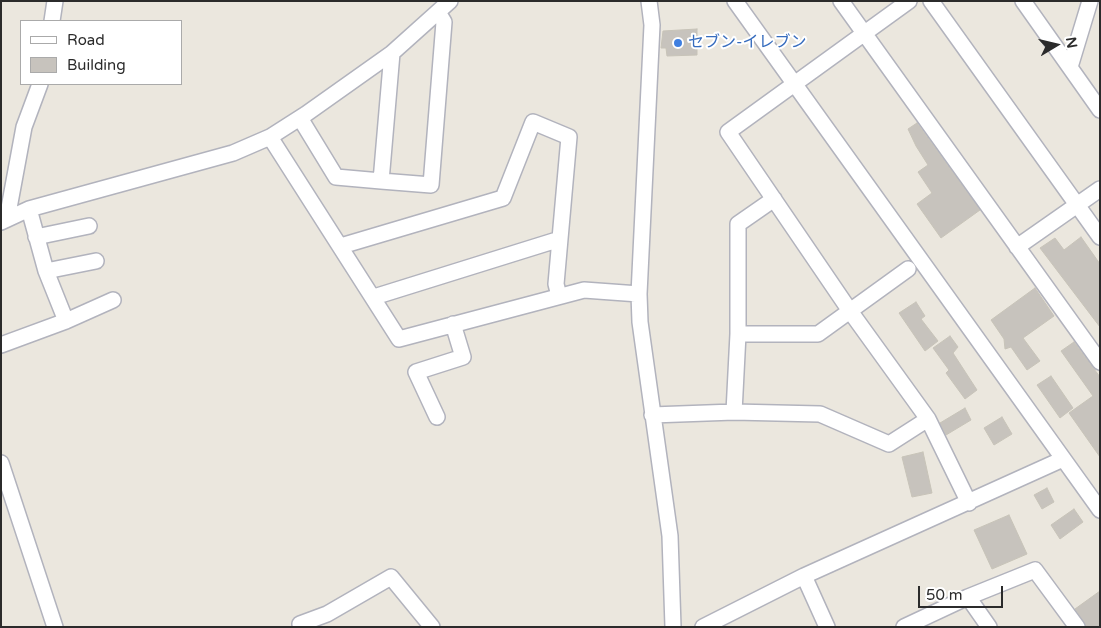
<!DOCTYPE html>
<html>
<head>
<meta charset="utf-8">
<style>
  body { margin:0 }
  #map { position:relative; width:1101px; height:628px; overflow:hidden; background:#ebe7de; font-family:"Varela Round",sans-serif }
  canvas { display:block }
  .frame { position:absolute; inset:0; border:2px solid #2b2b2b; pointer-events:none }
  .legend { position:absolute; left:20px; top:20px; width:162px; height:65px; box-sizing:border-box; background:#fff; border:1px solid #aaa; margin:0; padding:6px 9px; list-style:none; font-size:15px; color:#2b2b2b }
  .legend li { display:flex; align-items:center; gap:10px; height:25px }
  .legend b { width:25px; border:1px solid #aaa }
  .north { position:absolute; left:1031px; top:20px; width:50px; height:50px; -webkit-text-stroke:4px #fff; paint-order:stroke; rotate:81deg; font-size:14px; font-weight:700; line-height:20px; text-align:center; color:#2b2b2b }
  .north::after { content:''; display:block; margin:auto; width:18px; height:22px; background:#2b2b2b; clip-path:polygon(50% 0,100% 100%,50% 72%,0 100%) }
  .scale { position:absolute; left:918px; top:586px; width:85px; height:22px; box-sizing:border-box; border:2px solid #2b2b2b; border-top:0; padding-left:6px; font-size:15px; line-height:18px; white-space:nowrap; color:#2b2b2b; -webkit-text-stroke:4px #fff; paint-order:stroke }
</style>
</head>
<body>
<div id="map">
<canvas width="1101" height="628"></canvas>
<div class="frame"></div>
<ul class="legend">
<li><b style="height:6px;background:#fff"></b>Road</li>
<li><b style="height:14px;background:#c7c3bd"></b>Building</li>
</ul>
<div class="north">N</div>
<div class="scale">50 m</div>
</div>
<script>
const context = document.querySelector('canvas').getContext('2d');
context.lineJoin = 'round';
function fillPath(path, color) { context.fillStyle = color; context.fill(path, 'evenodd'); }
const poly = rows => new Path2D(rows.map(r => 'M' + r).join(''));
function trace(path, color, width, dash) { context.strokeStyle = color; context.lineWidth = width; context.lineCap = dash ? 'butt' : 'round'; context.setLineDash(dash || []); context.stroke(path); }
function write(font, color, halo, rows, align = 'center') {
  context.font = font + ' "Varela Round","Noto Sans JP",sans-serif'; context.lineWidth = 4; context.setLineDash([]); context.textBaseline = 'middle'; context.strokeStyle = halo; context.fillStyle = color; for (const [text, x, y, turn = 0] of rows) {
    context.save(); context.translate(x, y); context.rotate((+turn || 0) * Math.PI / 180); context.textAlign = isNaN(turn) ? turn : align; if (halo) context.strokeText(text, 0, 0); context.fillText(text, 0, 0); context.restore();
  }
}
const building = poly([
  [697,29,697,55,667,56,666,48,661,48,663,31,697,29],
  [917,123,980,210,941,238,917,204,932,193,918,172,928,165,916,146,908,129,917,123],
  [1081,237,1100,264,1100,327,1040,248,1055,238,1064,250,1081,237],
  [1035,288,1054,316,1023,338,1040,361,1027,370,1011,347,1005,349,1004,339,991,320,1035,288],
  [916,302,925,316,921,319,938,341,925,351,899,313,916,302],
  [950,336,958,347,953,353,977,390,965,399,946,373,949,370,933,348,950,336],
  [1074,342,1100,377,1100,457,1069,413,1093,396,1061,351,1074,342],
  [1051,376,1073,408,1060,418,1037,385,1051,376],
  [965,408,971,420,946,435,940,423,965,408],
  [1002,417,1012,434,994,445,984,428,1002,417],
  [923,452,932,493,912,497,902,457,923,452],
  [1047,488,1054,502,1042,509,1034,495,1047,488],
  [1074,509,1083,522,1060,539,1051,525,1074,509],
  [1009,515,1027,554,992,569,974,530,1009,515],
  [1100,591,1100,627,1086,627,1075,609,1100,591]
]);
fillPath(building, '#c7c3bd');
trace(building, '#c7c3b8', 1);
const minor = poly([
  [649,1,652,25,639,294,640,322,670,536,673,627],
  [735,1,1100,510],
  [841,1,1100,362],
  [909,1,728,132,850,311,928,419,969,503],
  [931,1,1100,237],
  [1023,1,1100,110],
  [52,21,55,1],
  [392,53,381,181,431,185,444,22,438,12],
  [1070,67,1090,1],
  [300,118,336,177,381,181],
  [270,137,399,339,584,290,639,294],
  [29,209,46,271,66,321],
  [7,219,24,127,40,84],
  [1,222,29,209,233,153,270,137,306,114,392,53,450,1],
  [36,237,89,226],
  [341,246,503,198,533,122,569,137,556,284,559,296],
  [1017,247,1100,189],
  [46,271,96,261],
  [374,297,560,239],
  [738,334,818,334,908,269],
  [1,345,66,321,113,300],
  [734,412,738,334,738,224,774,199],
  [652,415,734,412,820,414,889,444,928,419],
  [437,417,416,372,463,357,453,324],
  [1,463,55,627],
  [804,576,827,627],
  [968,597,989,627],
  [301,627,300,624,327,614,391,577,432,627],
  [703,627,804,576,1063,459],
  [904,627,968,597,1035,570,1077,627]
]);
trace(minor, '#b2b3bd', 18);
trace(minor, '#fff', 15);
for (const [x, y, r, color] of [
  [678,43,5,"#3f7fe0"]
]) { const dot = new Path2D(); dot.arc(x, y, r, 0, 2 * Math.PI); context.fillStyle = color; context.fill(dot); trace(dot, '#fff', 2); }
write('16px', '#366cbe', '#fff', [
  ["セブン-イレブン",688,43]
], 'left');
</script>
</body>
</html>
